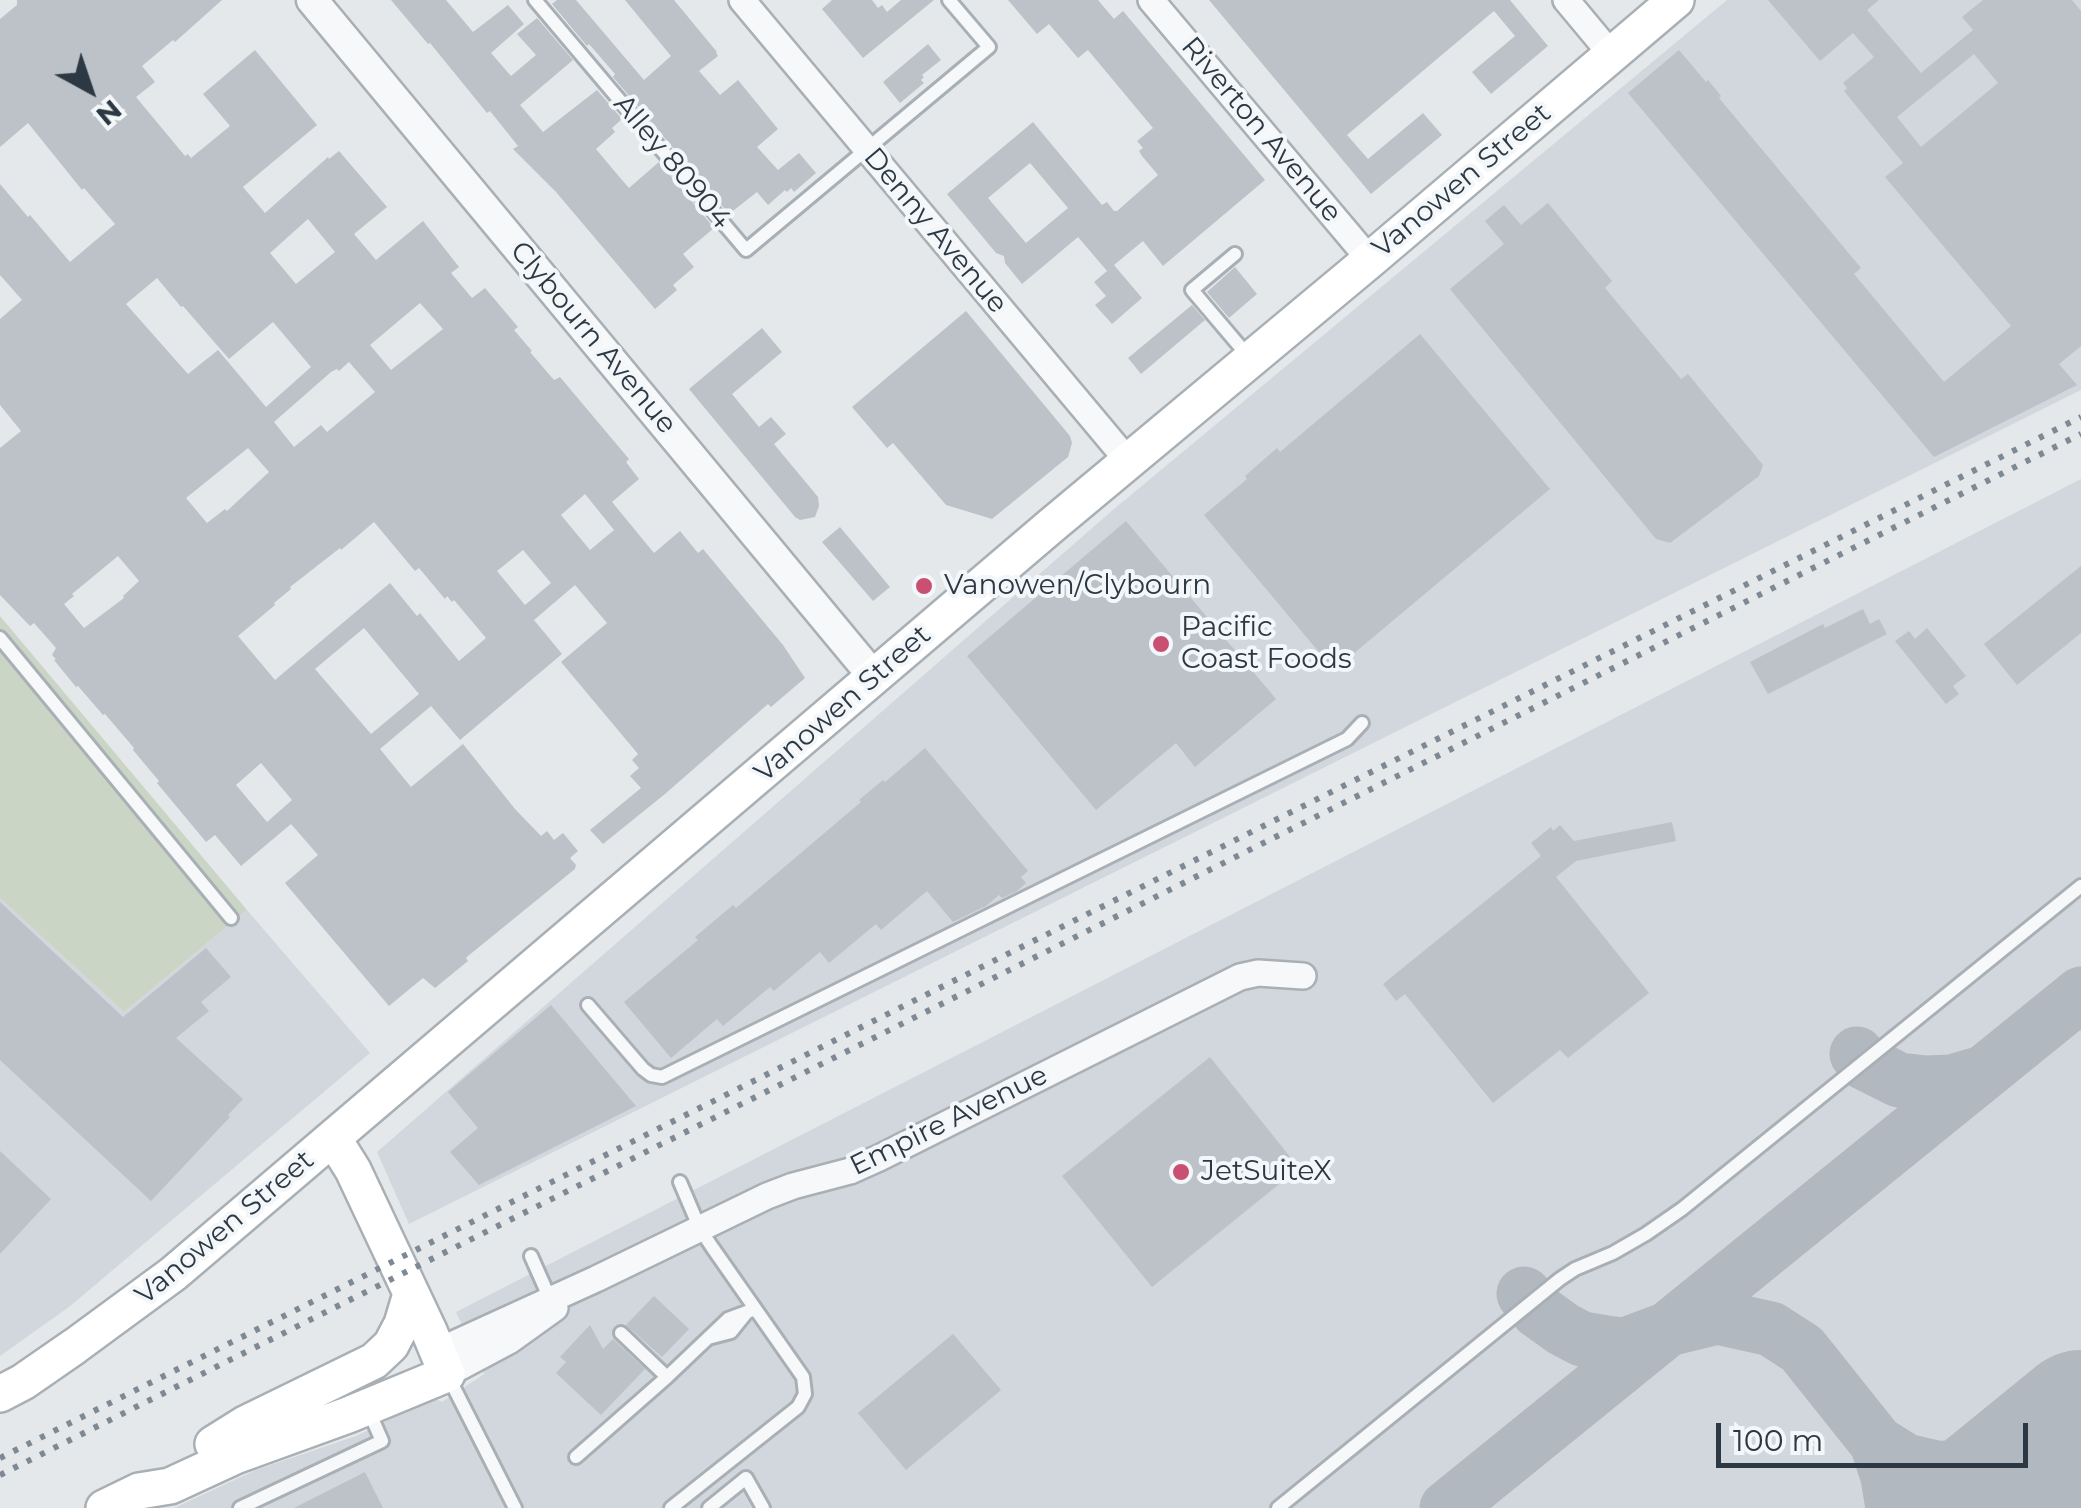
<!DOCTYPE html>
<html>
<head>
<meta charset="utf-8">
<style>
  body { margin:0 }
  #map { position:relative; width:2081px; height:1508px; overflow:hidden; background:#e4e8eb; font-family:Montserrat,sans-serif }
  canvas { display:block }
  .north { position:absolute; left:40px; top:40px; width:100px; height:100px; -webkit-text-stroke:8px #f4f7f9; paint-order:stroke; rotate:140deg; font-size:28px; font-weight:700; line-height:40px; text-align:center; color:#2c3843 }
  .north::after { content:''; display:block; margin:auto; width:35px; height:45px; background:#2c3843; clip-path:polygon(50% 0,100% 100%,50% 72%,0 100%) }
  .scale { position:absolute; left:1716px; top:1423px; width:312px; height:45px; box-sizing:border-box; border:5px solid #2c3843; border-top:0; padding-left:12px; font-size:30px; line-height:35px; white-space:nowrap; color:#2c3843; -webkit-text-stroke:8px #f4f7f9; paint-order:stroke }
</style>
</head>
<body>
<div id="map">
<canvas width="2081" height="1508"></canvas>
<div class="north">N</div>
<div class="scale">100 m</div>
</div>
<script>
const context = document.querySelector('canvas').getContext('2d');
context.lineJoin = 'round';
function fillPath(path, color) { context.fillStyle = color; context.fill(path, 'evenodd'); }
const poly = rows => new Path2D(rows.map(r => 'M' + r).join(''));
function trace(path, color, width, dash) { context.strokeStyle = color; context.lineWidth = width; context.lineCap = dash ? 'butt' : 'round'; context.setLineDash(dash || []); context.stroke(path); }
function write(font, color, halo, rows, align = 'center') {
  context.font = font + ' Montserrat,sans-serif'; context.lineWidth = 8; context.setLineDash([]); context.textBaseline = 'middle'; context.strokeStyle = halo; context.fillStyle = color; for (const [text, x, y, turn = 0] of rows) {
    context.save(); context.translate(x, y); context.rotate((+turn || 0) * Math.PI / 180); context.textAlign = isNaN(turn) ? turn : align; if (halo) context.strokeText(text, 0, 0); context.fillText(text, 0, 0); context.restore();
  }
}
fillPath(poly([
  [1727,0,2081,0,2081,390,409,1224,377,1152,1114,509],
  [2081,479,2081,1508,174,1508,256,1470,356,1436,431,1399,436,1399,442,1402,484,1374,456,1312],
  [0,898,124,1012,247,910,370,1053,69,1307,0,1356]
]), '#d2d7dd');
fillPath(poly([
  [0,616,247,910,124,1012,0,898]
]), '#cbd5c6');
trace(poly([
  [1857,1054,1863,1062,1899,1080,1926,1083,1952,1082,1983,1073],
  [1524,1294,1538,1311,1563,1329,1582,1339,1606,1343,1625,1345,1668,1329,1717,1317,1771,1329,1802,1349,1877,1443,1888,1477,1893,1508],
  [1877,1443,1906,1461,1936,1468,1974,1469,2047,1448,2081,1420],
  [1447,1508,2081,994],
  [2001,1508,2024,1473,2047,1448]
]), '#b1b8c0', 55);
trace(poly([
  [1973,1508,2081,1420]
]), '#b1b8c0', 140);
fillPath(poly([
  [17,0,222,0,175,42,173,40,142,66,155,82,136,97,185,156,188,154,191,158,230,126,203,94,255,50,317,125,243,187,265,213,328,157,329,159,339,151,387,207,354,234,376,260,423,221,459,267,451,273,472,298,485,288,518,327,514,330,532,351,530,352,554,380,560,377,629,459,626,462,639,479,612,502,654,553,680,531,698,553,703,549,783,645,805,678,771,707,768,704,665,794,603,844,590,830,641,788,630,776,639,768,632,760,638,754,561,662,607,623,575,585,534,620,562,654,460,740,431,706,380,749,411,787,463,744,515,809,541,836,547,831,554,840,563,833,578,851,570,858,576,865,575,869,468,956,466,958,468,961,435,988,423,978,389,1006,285,883,318,855,291,824,241,866,215,835,206,842,157,783,159,781,133,750,134,748,105,714,103,715,78,686,76,687,54,660,56,659,52,655,56,648,34,623,30,626,0,595,0,448,21,431,0,405,0,319,22,300,0,275,0,184,28,217,30,215,70,262,115,224,84,188,82,190,28,123,0,147,0,19,17,5],
  [308,219,335,252,296,284,270,253],
  [157,278,181,307,183,306,229,359,273,322,311,367,266,407,218,350,188,374,126,304],
  [420,303,443,329,391,370,370,345],
  [349,362,375,392,327,432,321,425,294,447,274,422,331,372,337,369,339,371],
  [248,448,269,472,227,511,225,509,207,523,186,498],
  [585,494,614,530,590,550,561,515],
  [374,522,415,571,419,568,445,599,447,596,452,602,454,600,486,638,459,661,420,613,417,616,390,583,275,680,238,636,275,605,274,603,291,589,290,587,340,548,341,550],
  [523,550,551,583,525,605,497,571],
  [118,556,139,581,123,596,124,598,84,628,64,604,74,596,72,594],
  [364,628,419,694,371,734,315,669],
  [261,763,292,800,267,822,236,785],
  [391,0,446,0,473,32,508,5,524,24,491,53,511,76,536,55,517,34,537,18,573,60,520,105,543,132,597,90,622,119,612,128,615,132,596,149,616,173,629,188,659,162,714,228,683,254,694,267,673,285,677,290,655,309,556,192,513,149,518,146,490,111,487,113,430,43,428,44],
  [557,0,576,0,644,80,671,56,625,0,674,0,717,52,716,53,718,56,699,71,720,95,738,80,778,129,757,147,778,170,799,153,816,173,794,192,791,188,787,192,785,190,768,205,757,192,729,214,613,77,615,74,589,44,587,46,552,4],
  [832,0,872,0,878,8,882,5,887,12,901,0,934,0,863,58,822,9],
  [1008,0,1098,0,1114,19,1123,11,1265,180,1163,266,1143,241,1114,265,1142,298,1112,324,1095,305,1106,296,1094,282,1107,271,1078,237,1022,284,1005,263,1004,256,996,253,947,194,1033,122,1102,205,1107,202,1114,211,1117,211,1158,175,1142,156,1139,151,1143,148,1137,141,1153,128,1088,50,1078,58,1049,24,1037,34],
  [1030,163,1068,208,1026,243,988,198],
  [1209,0,1510,0,1548,46,1491,94,1472,72,1515,36,1494,11,1450,48,1347,135,1368,159,1423,113,1442,135,1371,194],
  [1768,0,1879,0,1867,10,1921,73,1973,30,1962,17,1983,0,2072,0,2081,11,2081,346,2059,364,2077,385,1934,457,1628,93,1679,50,1706,82,1708,80,1721,96,1719,98,1861,268,1854,274,1944,382,2011,326,1885,177,1903,163,1844,91,1847,88,1843,83,1874,57,1853,33,1820,61],
  [1974,54,1998,83,1921,147,1897,117],
  [928,44,941,60,922,75,924,77,921,80,924,83,900,103,883,82],
  [1548,203,1612,281,1605,288,1681,379,1688,374,1763,465,1759,476,1670,543,1656,539,1450,289,1504,244,1485,221,1504,205,1521,225],
  [1235,267,1257,294,1229,318,1207,292],
  [1192,305,1205,320,1141,374,1128,358],
  [966,311,1070,436,1072,443,1068,457,992,519,946,505,893,443,887,448,852,407],
  [762,328,782,352,732,394,759,427,771,417,786,434,774,444,818,497,819,506,815,517,800,520,795,517,689,389],
  [1420,334,1550,489,1334,670,1204,515,1247,479,1245,476,1277,448,1280,452],
  [1126,521,1276,699,1195,767,1176,743,1096,810,967,656],
  [840,527,890,587,873,601,822,542],
  [2081,566,2081,633,2017,685,1984,644],
  [1863,609,1870,624,1879,619,1887,634,1768,694,1750,662,1823,624,1825,628],
  [1927,628,1966,676,1953,686,1959,694,1946,704,1895,641,1909,631,1915,639],
  [925,748,1028,871,1021,877,1026,883,1017,891,1002,898,999,895,986,906,953,922,927,891,881,930,876,924,829,963,820,952,774,991,770,987,723,1026,717,1019,671,1058,624,1002,698,940,695,937,733,905,736,908,861,802,859,800,883,780,885,782],
  [1672,822,1676,841,1576,861,1556,877,1649,993,1568,1058,1560,1050,1493,1103,1405,994,1396,1001,1383,984,1541,856,1531,843,1551,827,1553,831,1560,825,1574,841],
  [0,902,123,1017,206,948,231,977,201,1002,209,1011,176,1038,243,1099,228,1115,230,1117,151,1201,0,1060],
  [551,1005,636,1106,479,1185,450,1152,478,1128,448,1092],
  [1210,1057,1299,1168,1152,1287,1062,1176],
  [0,1151,51,1199,0,1254],
  [654,1296,689,1329,662,1357,626,1325],
  [590,1325,603,1349,613,1339,645,1369,601,1415,556,1373,566,1362,560,1357],
  [953,1334,1001,1390,906,1470,858,1413],
  [365,1472,383,1508,294,1508]
]), '#bcc2c8');
const service = poly([
  [535,0,746,250,989,47,949,0],
  [1235,254,1192,290,1248,356],
  [0,638,231,918],
  [588,1005,643,1069,651,1075,662,1077,1347,739,1362,723],
  [531,1256,550,1299],
  [621,1333,667,1377],
  [708,1338,731,1332,747,1312],
  [448,1376,515,1508],
  [576,1457,667,1377,728,1319,755,1309],
  [240,1508,382,1441,368,1409],
  [671,1508,798,1407,805,1394,803,1377,712,1247,700,1229,680,1182],
  [709,1508,746,1478,763,1508],
  [1278,1508,1560,1279,1575,1269,1613,1253,1646,1234,1682,1209,2081,886]
]);
const minor = poly([
  [742,0,1128,461],
  [1151,0,1370,260],
  [1566,0,1611,54],
  [438,1351,596,1279,767,1196,793,1186,850,1171,879,1158,1240,977,1258,973,1303,976],
  [447,1374,509,1341,555,1308]
]);
const tertiary = poly([
  [312,0,874,677]
]);
const secondary = poly([
  [0,1394,23,1382,75,1346,173,1274,1052,525,1370,260,1676,0],
  [213,1444,245,1424,374,1361,391,1345,402,1324,411,1294],
  [104,1508,139,1491,170,1486,235,1456,348,1415,447,1374,429,1331,353,1170,333,1138]
]);
trace(service, '#a9b0b5', 18);
trace(minor, '#a9b0b5', 30);
trace(tertiary, '#a9b0b5', 35);
trace(secondary, '#a9b0b5', 40);
trace(service, '#f7f8fa', 12);
trace(minor, '#f7f8fa', 25);
trace(tertiary, '#f7f8fa', 30);
trace(secondary, '#fff', 35);
trace(poly([
  [0,1458,2081,417],
  [0,1475,2081,434]
]), '#7e8994', 6, [5, 10]);
for (const [x, y, r, color] of [
  [924,586,10,"#c95072"],
  [1161,644,10,"#c95072"],
  [1181,1172,10,"#c95072"]
]) { const dot = new Path2D(); dot.arc(x, y, r, 0, 2 * Math.PI); context.fillStyle = color; context.fill(dot); trace(dot, '#f4f7f9', 4); }
write('28px', '#2c3843', '#f4f7f9', [
  ["Riverton Avenue",1261,130,50],
  ["Alley 80904",672,162,50],
  ["Vanowen Street",1462,181,-40],
  ["Denny Avenue",935,231,50],
  ["Clybourn Avenue",593,338,50],
  ["Vanowen Street",843,704,-41],
  ["Empire Avenue",949,1121,-26],
  ["Vanowen Street",225,1228,-40]
]);
write('28px', '#2c3843', '#f4f7f9', [
  ["Vanowen/Clybourn",944,586],
  ["Pacific",1181,628],
  ["Coast Foods",1181,660],
  ["JetSuiteX",1201,1172]
], 'left');
</script>
</body>
</html>
